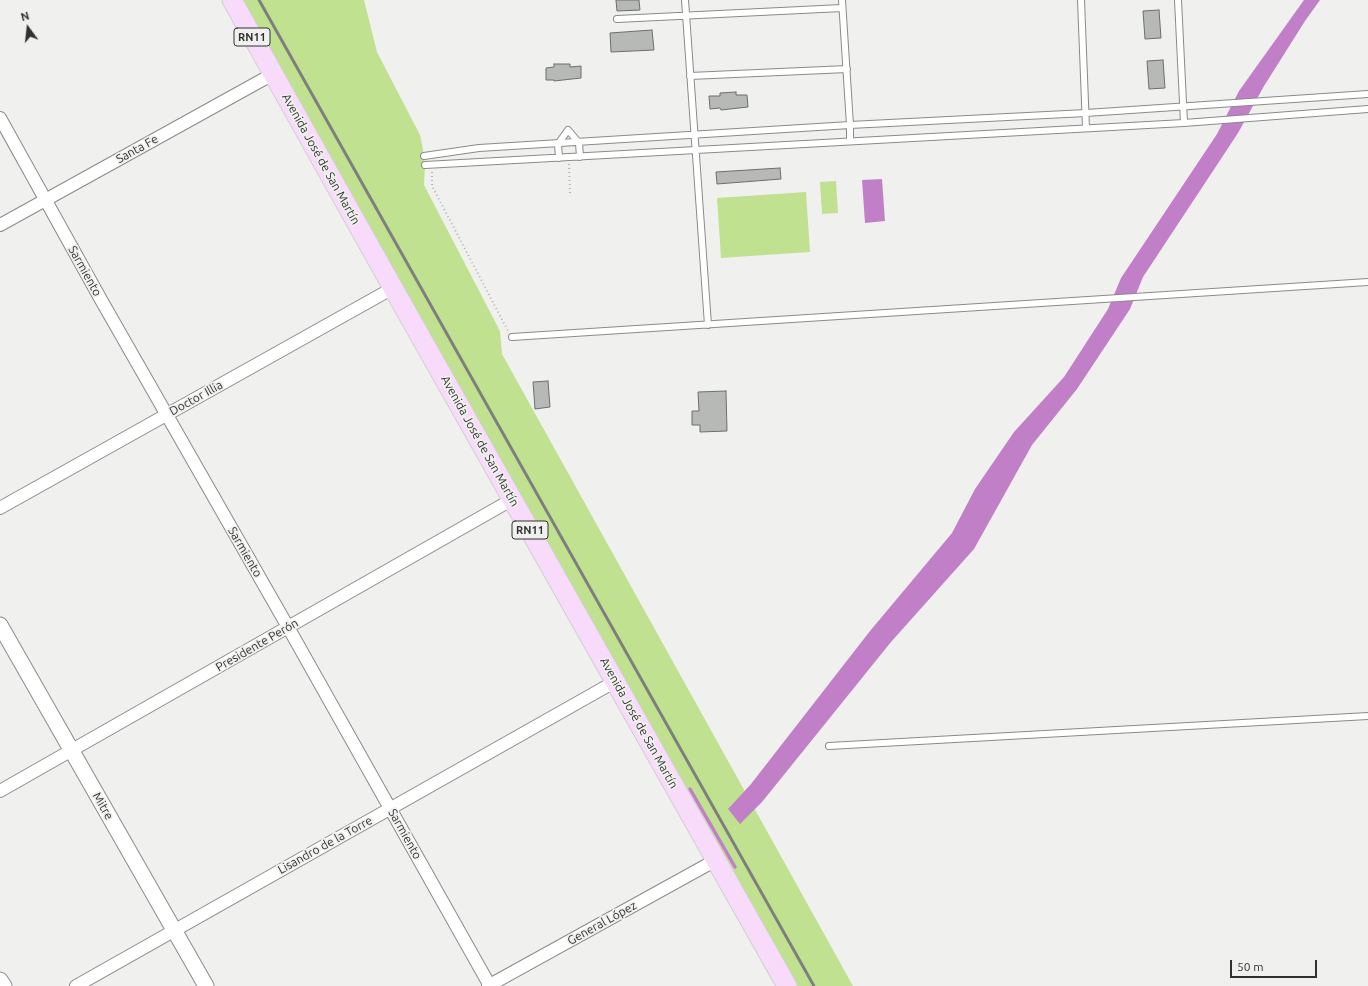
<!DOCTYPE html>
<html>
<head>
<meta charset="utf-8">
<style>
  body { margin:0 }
  #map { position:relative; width:1368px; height:986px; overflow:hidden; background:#f0f1ef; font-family:Ubuntu,sans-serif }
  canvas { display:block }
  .north { position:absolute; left:8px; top:8px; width:40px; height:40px; -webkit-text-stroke:3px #f0f1ef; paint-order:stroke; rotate:345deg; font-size:11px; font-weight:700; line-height:16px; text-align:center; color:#313130 }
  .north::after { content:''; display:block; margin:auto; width:14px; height:18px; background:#313130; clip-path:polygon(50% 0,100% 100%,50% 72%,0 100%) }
  .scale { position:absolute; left:1230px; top:960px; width:87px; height:18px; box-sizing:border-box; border:2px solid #313130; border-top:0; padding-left:5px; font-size:12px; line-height:14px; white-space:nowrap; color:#313130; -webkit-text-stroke:3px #f0f1ef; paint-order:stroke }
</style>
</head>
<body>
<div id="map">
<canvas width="1368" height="986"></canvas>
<div class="north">N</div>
<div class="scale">50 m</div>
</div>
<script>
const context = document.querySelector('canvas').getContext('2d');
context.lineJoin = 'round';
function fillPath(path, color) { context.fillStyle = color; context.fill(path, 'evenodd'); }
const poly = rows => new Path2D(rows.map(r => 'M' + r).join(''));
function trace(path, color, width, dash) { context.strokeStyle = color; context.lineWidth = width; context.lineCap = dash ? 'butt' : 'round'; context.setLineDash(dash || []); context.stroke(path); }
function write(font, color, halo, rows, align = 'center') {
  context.font = font + ' Ubuntu,sans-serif'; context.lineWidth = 3.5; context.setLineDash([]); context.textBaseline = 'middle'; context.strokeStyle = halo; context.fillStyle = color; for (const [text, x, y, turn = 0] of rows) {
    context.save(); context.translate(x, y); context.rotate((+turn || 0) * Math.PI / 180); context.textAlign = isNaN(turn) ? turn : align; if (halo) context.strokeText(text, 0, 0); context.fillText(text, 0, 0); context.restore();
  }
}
fillPath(poly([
  [232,0,364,0,377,52,420,135,423,149,425,165,424,185,500,331,502,354,853,986,787,986],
  [836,181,838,213,822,214,820,182],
  [806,192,810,252,721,258,717,198]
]), '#c0e290');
fillPath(poly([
  [1304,0,1320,0,1305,21,1264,86,1238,133,1143,277,1130,309,1077,389,1032,445,974,549,891,642,762,802,740,824,728,809,751,784,870,631,952,533,975,489,1014,432,1064,377,1108,309,1121,278,1217,134,1239,91],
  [882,179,885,221,865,223,862,180]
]), '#c17fc8');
trace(poly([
  [690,789,735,867]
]), '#c17fc8', 3.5);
const building = poly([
  [616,0,639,0,640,10,617,11,616,0],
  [1159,10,1161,38,1145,39,1143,11,1159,10],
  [652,30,654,50,611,52,610,33,652,30],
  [1163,60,1165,88,1149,89,1147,61,1163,60],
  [554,64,570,64,570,67,581,66,581,78,554,81,554,80,546,80,546,68,554,67,554,64],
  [736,92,736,95,747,95,748,107,721,110,720,108,710,109,709,96,720,96,720,93,736,92],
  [780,168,781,179,717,184,716,172,780,168],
  [548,381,550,407,535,409,533,382,548,381],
  [726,391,727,431,700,432,700,425,692,425,692,411,699,411,698,392,726,391]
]);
fillPath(building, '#b7b9b6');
trace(building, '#6d6e6c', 1);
const service = poly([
  [685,0,708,325],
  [842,0,850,125,850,141],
  [1081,0,1086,128],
  [1178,0,1184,123],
  [617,19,842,8],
  [690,76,847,69],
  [424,156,479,148,850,125,1086,113,1368,94],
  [559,158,558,144,568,130,579,143,580,157],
  [425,165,1184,123,1368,109],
  [512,337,1368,282],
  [829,746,1368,716]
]);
const minor = poly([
  [0,118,100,298,288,627,490,986],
  [0,225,273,74],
  [0,508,393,288],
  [0,791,513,499],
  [76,986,616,681],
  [488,986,716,860]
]);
const tertiary = poly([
  [0,625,206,986],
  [0,980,4,986]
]);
const primary = poly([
  [232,0,393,288,787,986]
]);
trace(service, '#8a8b88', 8);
trace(minor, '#8a8b88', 14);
trace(tertiary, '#8a8b88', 17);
trace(primary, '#cececd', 21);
trace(poly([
  [569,164,570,195],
  [432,172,432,186,508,331]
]), '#b2b2b1', 2, [1, 3]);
trace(service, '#fff', 6);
trace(minor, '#fff', 12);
trace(tertiary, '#fff', 15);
trace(primary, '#f8dafb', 19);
trace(poly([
  [259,0,814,986]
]), '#7f7f7e', 3);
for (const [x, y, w] of [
  [252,37,36],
  [530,530,36]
]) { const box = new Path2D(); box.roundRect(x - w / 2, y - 9, w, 18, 3); context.fillStyle = '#f0f1ef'; context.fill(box); trace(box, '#313130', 1); }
write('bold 11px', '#313130', null, [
  ["RN11",252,37],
  ["RN11",530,530]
]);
write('12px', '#313130', '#f0f1ef', [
  ["Santa Fe",137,149,-29],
  ["Avenida José de San Martín",321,159,61],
  ["Sarmiento",85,271,61],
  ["Doctor Illia",196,398,-29],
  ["Avenida José de San Martín",480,441,61],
  ["Sarmiento",245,552,60],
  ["Presidente Perón",257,645,-30],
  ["Avenida José de San Martín",639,723,61],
  ["Mitre",103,806,60],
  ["Sarmiento",405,834,61],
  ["Lisandro de la Torre",325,845,-29],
  ["General López",602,923,-29]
]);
</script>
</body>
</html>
